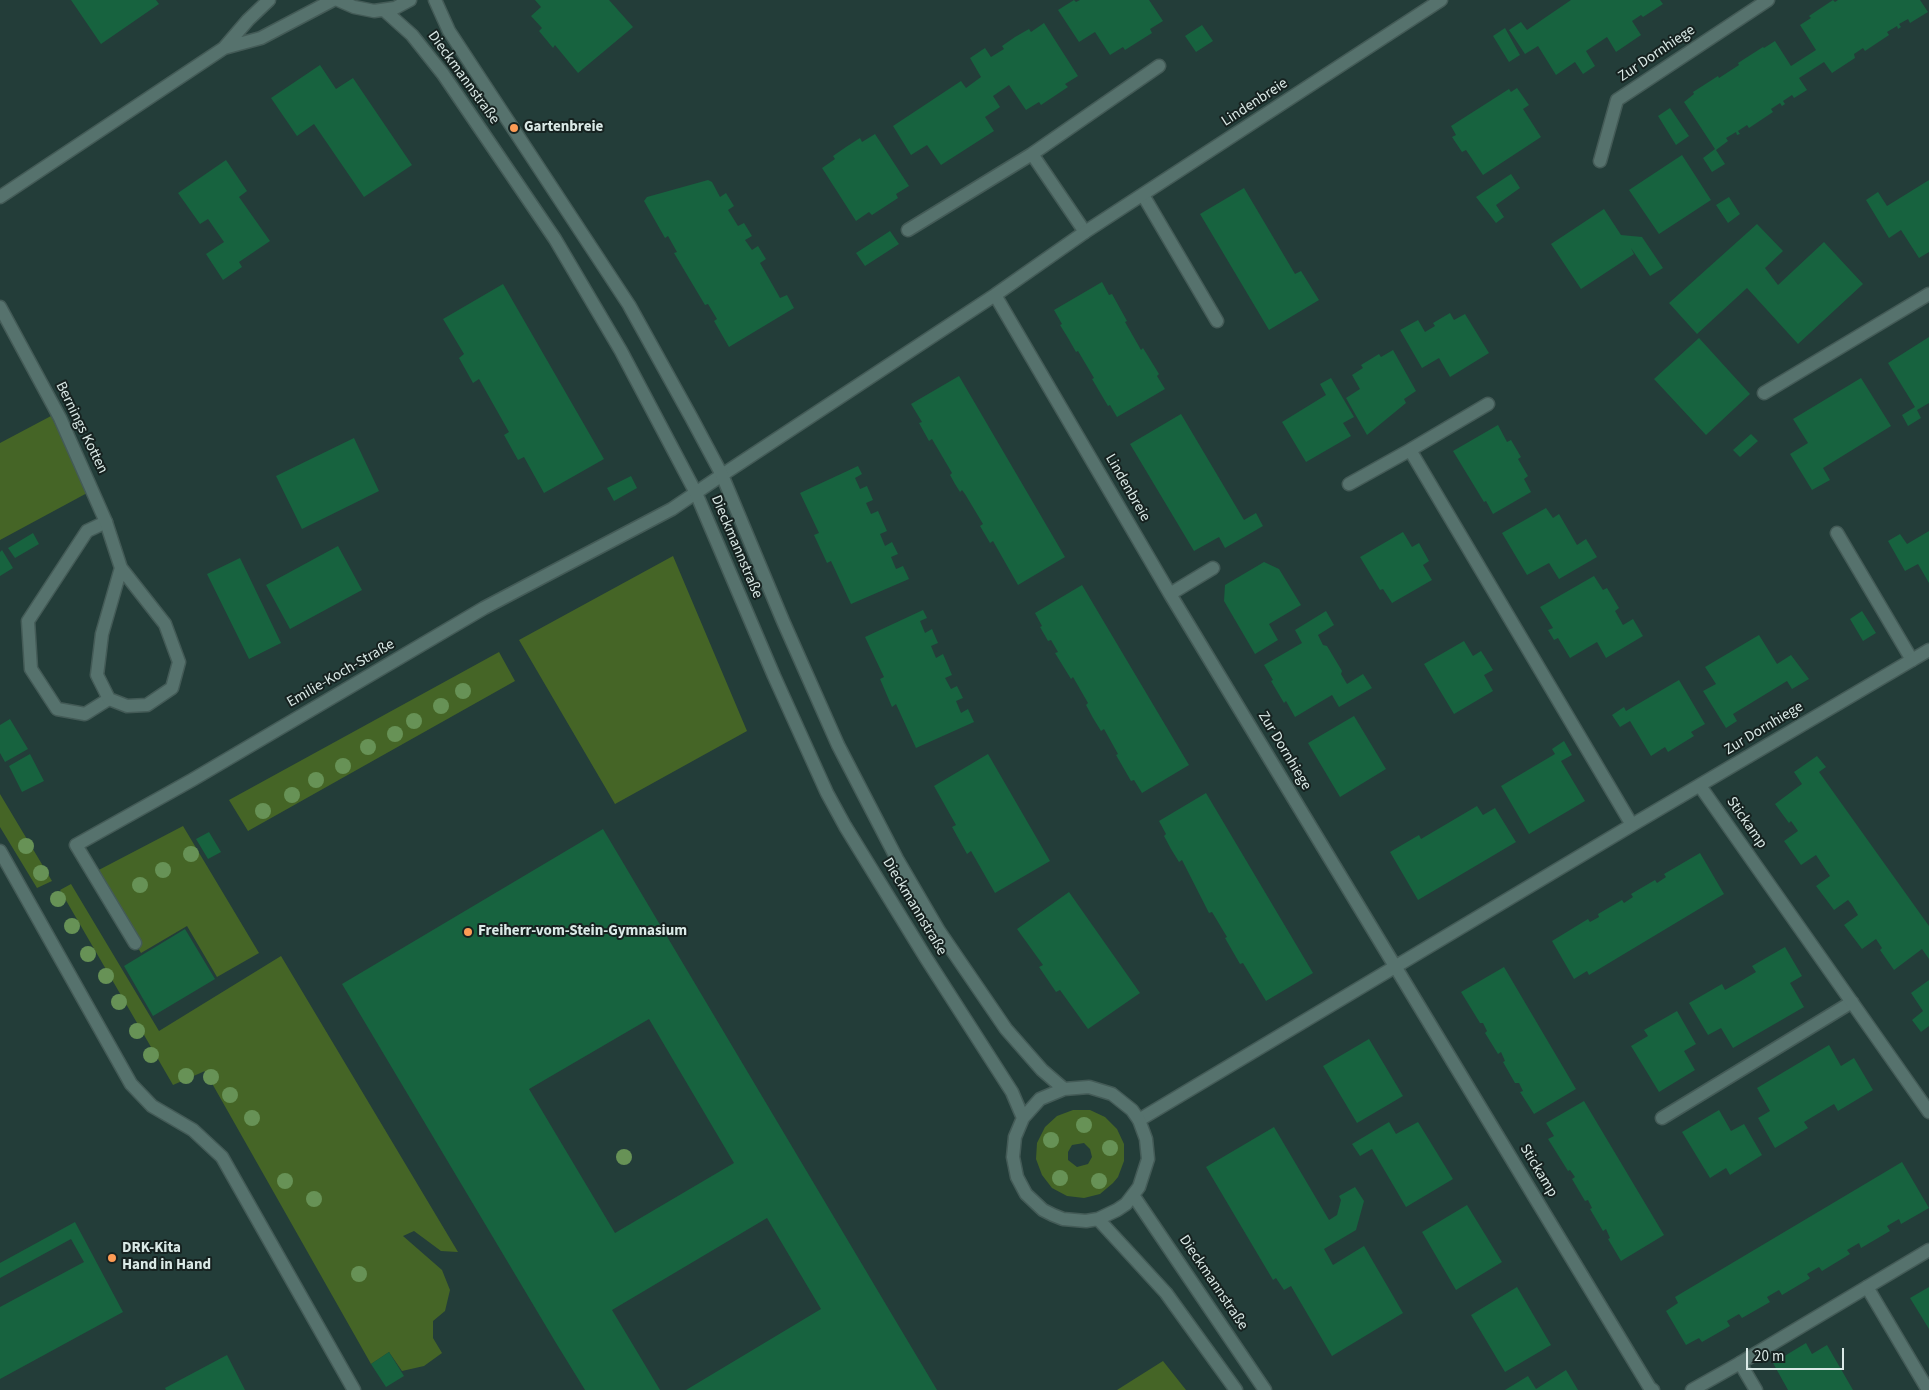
<!DOCTYPE html>
<html>
<head>
<meta charset="utf-8">
<style>
  body { margin:0 }
  #map { position:relative; width:1929px; height:1390px; overflow:hidden; background:#233d39; font-family:"Source Sans 3",sans-serif }
  canvas { display:block }
  .scale { position:absolute; left:1746px; top:1348px; width:98px; height:22px; box-sizing:border-box; border:2px solid #dae9e6; border-top:0; padding-left:6px; font-size:15px; line-height:18px; white-space:nowrap; color:#dae9e6; -webkit-text-stroke:4px #162220; paint-order:stroke }
</style>
</head>
<body>
<div id="map">
<canvas width="1929" height="1390"></canvas>
<div class="scale">20 m</div>
</div>
<script>
const context = document.querySelector('canvas').getContext('2d');
context.lineJoin = 'round';
function fillPath(path, color) { context.fillStyle = color; context.fill(path, 'evenodd'); }
const poly = rows => new Path2D(rows.map(r => 'M' + r).join(''));
function trace(path, color, width, dash) { context.strokeStyle = color; context.lineWidth = width; context.lineCap = dash ? 'butt' : 'round'; context.setLineDash(dash || []); context.stroke(path); }
function write(font, color, halo, rows, align = 'center') {
  context.font = font + ' "Source Sans 3",sans-serif'; context.lineWidth = 4; context.setLineDash([]); context.textBaseline = 'middle'; context.strokeStyle = halo; context.fillStyle = color; for (const [text, x, y, turn = 0] of rows) {
    context.save(); context.translate(x, y); context.rotate((+turn || 0) * Math.PI / 180); context.textAlign = isNaN(turn) ? turn : align; if (halo) context.strokeText(text, 0, 0); context.fillText(text, 0, 0); context.restore();
  }
}
fillPath(poly([
  [51,416,89,492,0,540,0,443],
  [673,556,747,731,615,804,519,640],
  [499,652,515,681,248,831,229,800],
  [0,794,52,881,37,888,0,827],
  [183,826,259,953,217,977,187,926,141,953,93,873],
  [71,884,159,1031,281,956,458,1252,441,1251,414,1231,403,1236,442,1270,450,1290,445,1311,433,1321,433,1338,442,1353,424,1366,402,1371,389,1352,371,1364,205,1071,173,1085,60,890],
  [1073,1110,1090,1110,1105,1117,1117,1129,1124,1144,1124,1161,1118,1177,1113,1183,1100,1194,1084,1198,1067,1196,1052,1188,1042,1175,1036,1159,1037,1143,1045,1127,1057,1116],
  [1084,1143,1090,1149,1092,1157,1088,1164,1077,1167,1068,1160,1068,1152,1072,1145],
  [1163,1361,1186,1390,1117,1390,1136,1378]
]), '#456526');
fillPath(poly([
  [71,0,156,0,159,4,101,44],
  [535,0,609,0,633,27,578,73,555,45,553,48,539,31,542,28,531,16,541,7],
  [1074,0,1076,2,1080,0,1149,0,1163,21,1150,29,1152,33,1125,50,1123,47,1110,55,1095,32,1079,42,1058,10],
  [1571,0,1660,0,1663,4,1643,17,1641,15,1632,21,1641,35,1616,52,1607,37,1586,51,1595,66,1583,74,1575,62,1556,75,1538,46,1525,54,1509,30,1521,22,1527,30],
  [1833,0,1835,2,1838,0,1920,0,1928,12,1910,23,1908,19,1899,24,1901,27,1898,29,1897,26,1887,32,1889,35,1865,51,1863,48,1854,54,1855,58,1832,73,1824,62,1799,78,1807,90,1794,98,1792,95,1783,101,1785,104,1782,106,1780,103,1771,109,1773,112,1749,128,1747,125,1738,131,1740,134,1737,135,1736,132,1726,138,1728,141,1716,150,1725,164,1712,172,1703,158,1715,149,1684,102,1694,94,1693,92,1718,76,1719,78,1739,65,1738,63,1763,47,1764,48,1775,41,1791,66,1816,50,1800,25,1811,18,1809,16],
  [1044,23,1078,76,1065,84,1068,87,1041,105,1039,102,1026,110,1009,85,993,96,1000,107,985,117,994,131,941,165,927,145,911,155,893,126,961,81,966,88,981,77,970,58,985,48,991,57,1004,49,1002,46,1015,37,1029,29,1031,32],
  [1202,25,1213,41,1196,52,1185,36],
  [1505,28,1520,55,1509,62,1493,36],
  [320,65,336,89,353,78,412,165,364,197,314,124,297,136,271,98],
  [1517,88,1529,105,1523,109,1541,137,1483,175,1466,150,1462,152,1452,137,1456,135,1451,126,1509,89,1511,92],
  [1670,108,1689,136,1676,145,1658,116],
  [875,134,909,186,896,194,898,198,872,215,869,212,856,221,822,168,835,159,833,156,846,147,860,138,862,142],
  [1682,155,1711,200,1659,234,1629,190],
  [226,160,247,191,239,197,270,241,239,262,242,267,223,280,206,254,224,242,208,219,200,224,178,193],
  [1511,174,1520,188,1496,205,1504,217,1496,223,1476,197],
  [708,180,712,182,720,197,726,193,734,206,728,210,738,226,744,223,752,236,745,240,752,250,758,246,766,259,760,263,780,298,787,295,794,308,729,347,714,321,717,319,708,304,705,305,674,253,677,252,668,236,665,238,644,201,647,197],
  [1929,180,1929,252,1919,258,1901,230,1889,238,1866,200,1878,192,1887,206],
  [1244,188,1295,274,1301,271,1319,300,1269,330,1200,214],
  [1729,197,1740,214,1728,223,1716,205],
  [1604,209,1621,235,1642,237,1663,268,1650,276,1631,248,1634,254,1581,289,1551,244],
  [1757,224,1783,251,1765,268,1778,285,1824,242,1863,284,1798,344,1747,288,1697,334,1669,303],
  [890,231,899,244,865,266,856,253],
  [1102,282,1109,295,1112,294,1127,321,1125,322,1141,350,1143,348,1159,374,1157,376,1165,389,1117,417,1110,405,1108,406,1092,379,1094,378,1078,351,1076,352,1068,338,1060,325,1062,324,1054,310],
  [503,284,604,459,544,493,524,457,518,460,504,435,509,432,479,379,473,383,459,358,464,354,443,319],
  [1450,313,1454,320,1465,314,1489,353,1450,377,1439,358,1422,368,1400,330,1418,320,1425,332,1435,326,1433,323],
  [1929,337,1929,403,1917,410,1921,418,1908,426,1902,415,1915,407,1888,363],
  [1699,338,1750,394,1706,435,1654,379],
  [1393,350,1416,391,1404,399,1406,403,1367,435,1346,398,1360,389,1352,375,1363,368,1361,365,1379,354,1381,357],
  [959,376,1065,557,1018,585,993,541,990,543,980,526,983,524,965,494,962,490,960,492,955,484,950,475,952,473,932,439,929,441,919,423,922,422,911,404],
  [1331,378,1354,417,1343,423,1351,436,1306,462,1282,422,1326,395,1320,384],
  [1861,378,1891,426,1823,468,1830,480,1812,490,1790,454,1808,443,1793,419],
  [1181,414,1244,520,1256,513,1263,526,1225,548,1219,537,1194,551,1130,444],
  [1498,425,1507,442,1511,440,1521,457,1518,459,1528,476,1524,479,1531,492,1493,514,1486,501,1484,502,1453,451],
  [1751,434,1758,441,1740,457,1733,450],
  [354,438,379,491,302,529,276,476],
  [858,466,862,474,855,478,860,489,867,486,873,500,866,503,871,514,878,511,887,531,880,534,885,546,892,542,898,554,891,557,896,569,903,566,909,579,851,604,831,561,827,563,814,535,819,533,800,493],
  [631,476,637,488,614,501,607,488],
  [1546,508,1553,518,1559,514,1577,545,1586,539,1597,557,1559,579,1549,563,1527,575,1502,533],
  [1929,531,1929,583,1918,564,1905,571,1888,541,1900,534,1907,544],
  [1403,532,1412,547,1419,543,1429,561,1423,565,1432,580,1392,603,1383,589,1380,590,1360,557],
  [33,533,39,544,15,558,8,548],
  [338,546,362,590,290,629,266,585],
  [2,550,13,568,0,576,0,552],
  [240,558,281,643,249,659,207,574],
  [1264,562,1279,569,1301,605,1269,624,1278,640,1255,654,1224,601,1225,585],
  [1594,576,1603,590,1607,588,1619,608,1615,611,1623,625,1633,619,1643,636,1606,658,1597,642,1570,658,1558,638,1554,640,1548,630,1553,628,1540,607],
  [1082,585,1189,765,1142,793,1134,780,1131,781,1116,755,1118,754,1104,729,1101,731,1093,718,1086,705,1088,703,1073,677,1071,679,1055,653,1058,652,1051,640,1048,641,1040,627,1042,626,1035,613],
  [923,610,927,618,920,621,925,633,932,629,938,643,931,646,936,658,943,654,952,675,945,678,951,689,957,686,963,698,956,701,961,713,968,709,974,722,916,748,896,704,892,707,880,679,884,677,865,637],
  [1326,611,1334,625,1318,635,1323,645,1327,646,1342,671,1341,674,1347,684,1363,674,1372,688,1339,707,1332,695,1295,717,1286,701,1284,703,1271,681,1273,680,1264,665,1302,643,1295,630],
  [1862,611,1876,633,1863,641,1850,619],
  [1759,635,1777,664,1791,655,1809,679,1792,689,1787,681,1733,714,1737,721,1726,728,1703,691,1716,684,1705,667],
  [1464,641,1473,656,1481,651,1493,670,1484,675,1493,691,1454,714,1424,664],
  [1679,680,1705,724,1691,732,1694,736,1668,752,1665,747,1651,756,1630,721,1620,727,1612,715,1624,707,1626,711],
  [1354,716,1386,769,1340,797,1308,743],
  [10,719,28,749,5,762,0,753,0,725],
  [1564,741,1572,755,1561,761,1585,801,1529,834,1501,786,1555,754,1552,749],
  [30,754,44,781,22,792,9,766],
  [988,754,1050,861,995,893,971,851,967,854,952,827,956,825,934,786],
  [1817,756,1826,767,1819,772,1929,926,1929,959,1922,949,1894,970,1880,950,1882,948,1876,939,1862,949,1844,925,1858,915,1852,905,1848,900,1834,910,1816,886,1830,876,1816,855,1801,865,1784,841,1798,831,1791,821,1789,823,1775,804,1802,784,1794,772],
  [1206,793,1313,973,1266,1001,1243,963,1240,964,1225,938,1227,937,1212,912,1209,913,1182,860,1179,862,1171,849,1164,836,1166,834,1159,821],
  [1477,806,1483,815,1495,808,1516,842,1418,900,1390,852,1419,835,1421,839],
  [603,829,891,1313,937,1390,686,1390,821,1309,767,1218,612,1310,660,1390,585,1390,556,1343,342,984],
  [649,1019,734,1163,615,1233,529,1089],
  [209,832,221,852,208,859,196,839],
  [1700,853,1724,894,1589,975,1587,971,1574,979,1552,941,1588,919,1590,922,1599,917,1598,914,1622,900,1624,903,1633,897,1631,894,1655,880,1657,883,1666,877,1664,874],
  [1069,892,1140,993,1088,1029,1060,990,1056,992,1039,967,1043,965,1017,929],
  [185,929,215,979,153,1016,124,966],
  [1785,947,1802,976,1790,983,1804,1007,1733,1048,1721,1028,1708,1035,1689,1003,1722,984,1725,990,1741,981,1756,972,1752,966],
  [1504,967,1576,1089,1534,1114,1520,1092,1523,1091,1519,1083,1515,1083,1503,1062,1505,1061,1501,1052,1498,1054,1485,1033,1487,1031,1483,1023,1480,1023,1461,992],
  [1929,980,1929,1026,1921,1032,1912,1020,1923,1011,1911,993],
  [1677,1011,1696,1044,1684,1051,1695,1070,1659,1092,1631,1046,1648,1036,1644,1030],
  [1369,1039,1403,1096,1357,1123,1323,1066],
  [1829,1045,1841,1066,1854,1058,1873,1090,1838,1111,1834,1104,1804,1122,1808,1128,1775,1148,1758,1118,1770,1111,1757,1088],
  [1584,1101,1664,1235,1621,1261,1608,1239,1610,1238,1606,1229,1603,1231,1590,1209,1592,1208,1588,1200,1585,1201,1572,1179,1575,1177,1570,1170,1568,1171,1548,1139,1554,1136,1546,1123],
  [1719,1110,1731,1131,1744,1124,1762,1155,1730,1175,1726,1168,1710,1178,1682,1132],
  [1389,1122,1396,1134,1418,1122,1453,1179,1406,1207,1372,1149,1360,1156,1352,1144],
  [1274,1127,1329,1220,1337,1215,1341,1200,1339,1196,1355,1187,1364,1201,1356,1230,1324,1249,1333,1265,1364,1246,1403,1313,1332,1356,1291,1286,1284,1290,1276,1278,1273,1280,1206,1167],
  [1902,1162,1929,1208,1901,1224,1899,1219,1887,1226,1890,1231,1861,1248,1859,1243,1847,1250,1850,1254,1822,1271,1819,1267,1807,1274,1810,1278,1809,1279,1782,1295,1779,1290,1767,1297,1770,1302,1742,1318,1739,1314,1727,1321,1730,1326,1702,1342,1699,1338,1686,1345,1666,1311,1678,1303,1675,1297],
  [1467,1205,1502,1262,1456,1290,1422,1232],
  [75,1222,123,1312,0,1379,0,1307,84,1262,71,1239,0,1278,0,1263],
  [1517,1287,1551,1345,1505,1372,1471,1315],
  [1929,1287,1929,1329,1910,1298],
  [1806,1343,1812,1354,1827,1345,1853,1390,1788,1390,1773,1363],
  [389,1352,404,1376,386,1387,371,1364],
  [227,1355,245,1390,166,1390,165,1388],
  [1566,1370,1578,1390,1505,1390,1528,1376,1536,1389]
]), '#17633f');
const service = poly([
  [1032,154,1159,66],
  [1143,195,1217,321],
  [908,230,1032,154,1085,232],
  [106,522,87,531,28,621,31,669,57,709,85,714,109,699],
  [1837,533,1912,660],
  [0,851,131,1084,152,1106,193,1130,222,1157,354,1390],
  [135,943,76,845,192,780,484,608,672,509,722,475],
  [1662,1118,1852,1002],
  [1867,1287,1928,1390],
  [1740,1363,1756,1390]
]);
const minor = poly([
  [224,48,261,38,333,0],
  [1600,161,1617,100,1768,0],
  [0,197,224,48,248,20,269,0],
  [995,295,1170,594],
  [0,307,60,418,106,522,121,568,165,624,179,662,172,688,147,705,127,706,109,699,97,675,102,634,121,568],
  [1764,393,1929,294],
  [1488,404,1410,450,1632,825],
  [722,475,995,295,1085,232,1441,0],
  [1349,484,1410,450],
  [1213,568,1170,594,1650,1388,1653,1390],
  [1700,786,1929,1112],
  [1139,1120,1632,825,1929,650],
  [1692,1390,1740,1363,1929,1250]
]);
const tertiary = poly([
  [338,0,354,7,374,11,395,8,410,0],
  [435,0,449,31,629,305,691,417,722,475,783,621,838,745,897,859,939,931,1006,1029,1042,1070,1064,1089],
  [384,10,412,35,443,74,555,239,621,351,696,493,774,676,827,793,845,826,926,958,1012,1092,1023,1118,1015,1137,1013,1157,1017,1177,1026,1194,1043,1210,1053,1215,1063,1219,1086,1221,1098,1219,1117,1210,1126,1204,1139,1187,1148,1159,1146,1139,1139,1120,1132,1110,1112,1094,1089,1087,1064,1089,1040,1099,1023,1118],
  [1133,1195,1265,1390],
  [1098,1219,1166,1293,1236,1390]
]);
trace(service, '#445b57', 15);
trace(minor, '#445b57', 15);
trace(tertiary, '#445b57', 15);
trace(service, '#56726d', 12);
trace(minor, '#56726d', 12);
trace(tertiary, '#56726d', 12);
context.fillStyle = '#679256';
for (const [x, y] of [
  [463,691],
  [441,706],
  [414,721],
  [395,734],
  [368,747],
  [343,766],
  [316,780],
  [292,795],
  [263,811],
  [26,846],
  [191,854],
  [163,870],
  [41,873],
  [140,885],
  [58,899],
  [72,926],
  [88,954],
  [106,976],
  [119,1002],
  [137,1031],
  [151,1055],
  [186,1076],
  [211,1077],
  [230,1095],
  [252,1118],
  [1084,1125],
  [1051,1140],
  [1110,1148],
  [624,1157],
  [1060,1178],
  [285,1181],
  [1099,1181],
  [314,1199],
  [359,1274]
]) { context.beginPath(); context.arc(x, y, 8, 0, 2 * Math.PI); context.fill(); }
for (const [x, y, r, color] of [
  [514,128,5,"#fd9c55"],
  [468,932,5,"#fd9c55"],
  [112,1258,5,"#fd9c55"]
]) { const dot = new Path2D(); dot.arc(x, y, r, 0, 2 * Math.PI); context.fillStyle = color; context.fill(dot); trace(dot, '#162220', 2); }
write('15px', '#dae9e6', '#162220', [
  ["Zur Dornhiege",1657,54,-34],
  ["Dieckmannstraße",463,78,54],
  ["Lindenbreie",1255,103,-33],
  ["Bernings Kotten",81,428,64],
  ["Lindenbreie",1127,488,60],
  ["Dieckmannstraße",736,547,67],
  ["Emilie-Koch-Straße",341,674,-30],
  ["Zur Dornhiege",1764,729,-31],
  ["Zur Dornhiege",1284,751,59],
  ["Stickamp",1746,823,55],
  ["Dieckmannstraße",914,907,59],
  ["Stickamp",1538,1171,59],
  ["Dieckmannstraße",1213,1283,56]
]);
write('bold 15px', '#dae9e6', '#162220', [
  ["Gartenbreie",524,128],
  ["Freiherr-vom-Stein-Gymnasium",478,932],
  ["DRK-Kita",122,1249],
  ["Hand in Hand",122,1266]
], 'left');
</script>
</body>
</html>
